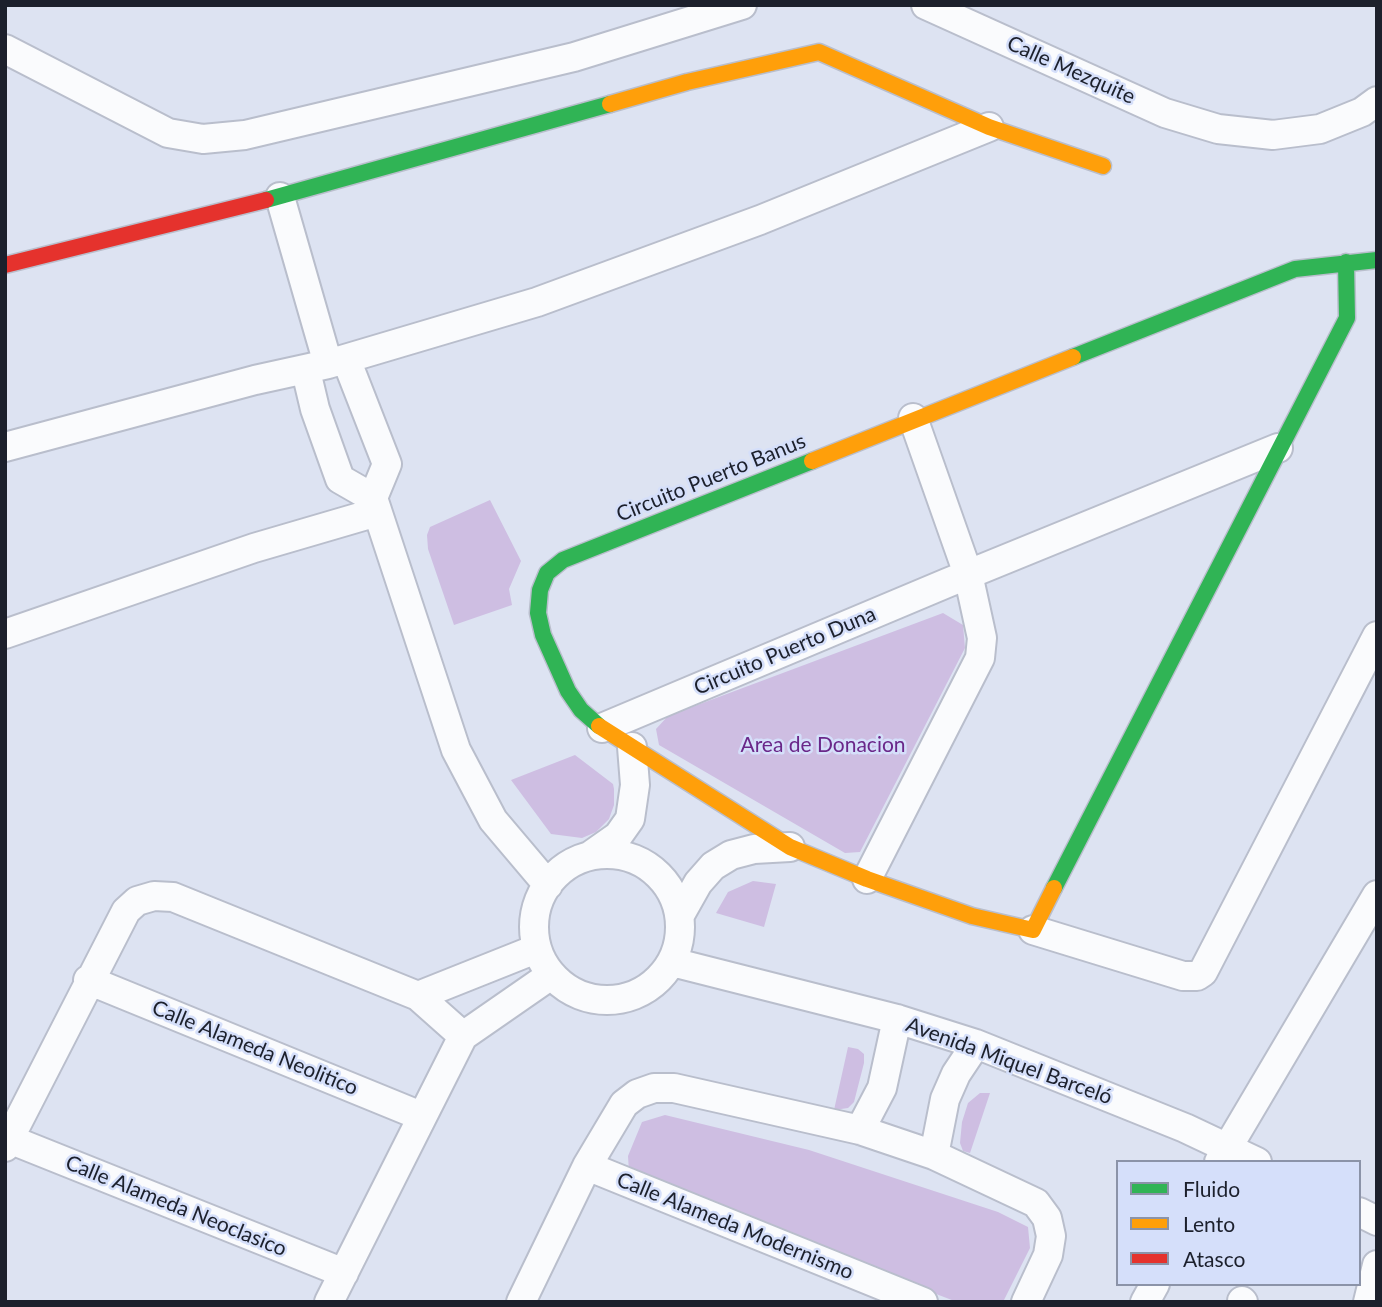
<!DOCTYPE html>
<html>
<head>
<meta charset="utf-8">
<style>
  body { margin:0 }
  #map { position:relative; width:1382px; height:1307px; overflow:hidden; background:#dde3f2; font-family:Lato,sans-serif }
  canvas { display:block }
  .frame { position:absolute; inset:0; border:7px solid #1c202c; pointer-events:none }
  .legend { position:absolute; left:1116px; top:1160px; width:245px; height:126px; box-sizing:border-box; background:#d5dffa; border:2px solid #8b93a8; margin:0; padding:9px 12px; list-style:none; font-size:21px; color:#1c202c }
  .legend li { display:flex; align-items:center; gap:14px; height:35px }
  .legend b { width:35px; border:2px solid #8b93a8 }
</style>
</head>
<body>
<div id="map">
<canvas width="1382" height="1307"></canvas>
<div class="frame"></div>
<ul class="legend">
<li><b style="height:9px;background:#30b455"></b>Fluido</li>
<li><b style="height:9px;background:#ff9f0a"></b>Lento</li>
<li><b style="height:9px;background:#e5322d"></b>Atasco</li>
</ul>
</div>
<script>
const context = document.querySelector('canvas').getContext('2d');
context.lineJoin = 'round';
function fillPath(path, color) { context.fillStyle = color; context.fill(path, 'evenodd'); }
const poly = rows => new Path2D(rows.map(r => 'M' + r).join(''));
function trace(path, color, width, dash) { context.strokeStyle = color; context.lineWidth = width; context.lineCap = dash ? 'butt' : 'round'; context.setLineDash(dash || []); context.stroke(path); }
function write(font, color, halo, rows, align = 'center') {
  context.font = font + ' Lato,sans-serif'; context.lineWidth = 5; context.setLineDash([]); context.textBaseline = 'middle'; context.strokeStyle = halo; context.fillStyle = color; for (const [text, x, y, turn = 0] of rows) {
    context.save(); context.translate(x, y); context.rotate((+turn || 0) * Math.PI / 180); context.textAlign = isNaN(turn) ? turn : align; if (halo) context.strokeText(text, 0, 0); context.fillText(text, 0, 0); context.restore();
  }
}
fillPath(poly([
  [490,500,521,561,509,589,512,605,454,625,428,549,427,535,430,527],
  [943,613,963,625,965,648,860,852,845,853,659,745,656,729,668,716],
  [575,755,613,784,614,789,614,805,609,819,596,832,582,838,551,834,511,780],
  [753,881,776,884,764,927,716,913,728,892],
  [848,1047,858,1049,864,1054,864,1063,854,1102,848,1108,834,1110],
  [980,1093,990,1093,970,1153,963,1151,960,1143,962,1122,968,1103],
  [665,1115,809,1150,998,1212,1028,1227,1030,1248,1003,1302,957,1302,639,1180,629,1172,628,1156,642,1122]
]), '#cebee2');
const street = poly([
  [926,5,1165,113,1218,129,1273,135,1320,129,1362,112,1377,101],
  [5,49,168,133,203,139,245,135,574,57,742,5],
  [280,197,328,364,537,302,760,220,989,127],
  [346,359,387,464,373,498,456,750,493,820,548,885],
  [306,371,315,409,340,479,373,498],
  [5,447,255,380,328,364],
  [5,634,254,548,377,512],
  [602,728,947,583,1278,448],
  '534 927a73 73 0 1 1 146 0a73 73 0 1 1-146 0Z',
  [591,855,618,836,630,819,635,785,632,747],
  [867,879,980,658,982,638,968,574,913,418],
  [680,915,698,883,713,866,731,855,754,849,790,847],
  [1033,930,1183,976,1197,976,1203,972,1377,636],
  [672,962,897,1019,976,1044,1185,1128,1257,1162],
  [88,980,421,1116],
  [418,996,536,949],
  [860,1130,882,1088,897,1019],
  [9,1139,344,1273],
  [5,1147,126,911,137,901,154,896,173,897,418,996,463,1036],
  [934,1155,945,1099,956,1074,976,1044],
  [1219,1162,1377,895],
  [587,1166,923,1302],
  [1359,1212,1377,1221],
  [1242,1301,1243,1302],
  [329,1302,463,1036,551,975],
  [521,1302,587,1166,624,1104,637,1094,654,1088,674,1088,860,1130,934,1155,1036,1203,1047,1218,1051,1236,1048,1255,1026,1302],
  [1145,1302,1155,1284],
  [1368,1302,1377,1265]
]);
const fast = poly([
  [266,200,610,104],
  [1073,357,1295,269,1377,260],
  [599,726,581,710,568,691,543,635,538,613,540,590,547,573,563,560,812,461],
  [1054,888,1347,318,1346,262]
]);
const slow = poly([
  [610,104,687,82,819,52,989,127,1103,166],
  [812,461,1073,357],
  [599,726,790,847,867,879,972,916,1033,930,1054,888]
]);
const jam = poly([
  [5,265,266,200]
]);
trace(street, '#b9becc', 32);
trace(fast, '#b9becc', 19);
trace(slow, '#b9becc', 19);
trace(jam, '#b9becc', 19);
trace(street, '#fafbfd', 28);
trace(fast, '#30b455', 16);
trace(slow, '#ff9f0a', 16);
trace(jam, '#e5322d', 16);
write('21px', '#1c202c', '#d5dffa', [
  ["Calle Mezquite",1071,70,24],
  ["Circuito Puerto Banus",711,478,-22],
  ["Circuito Puerto Duna",785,651,-23],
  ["Calle Alameda Neolitico",255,1048,22],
  ["Avenida Miquel Barceló",1009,1061,20],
  ["Calle Alameda Neoclasico",176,1206,22],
  ["Calle Alameda Modernismo",735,1226,22]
]);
write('21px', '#6a2789', '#d5dffa', [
  ["Area de Donacion",823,745]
]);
</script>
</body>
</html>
